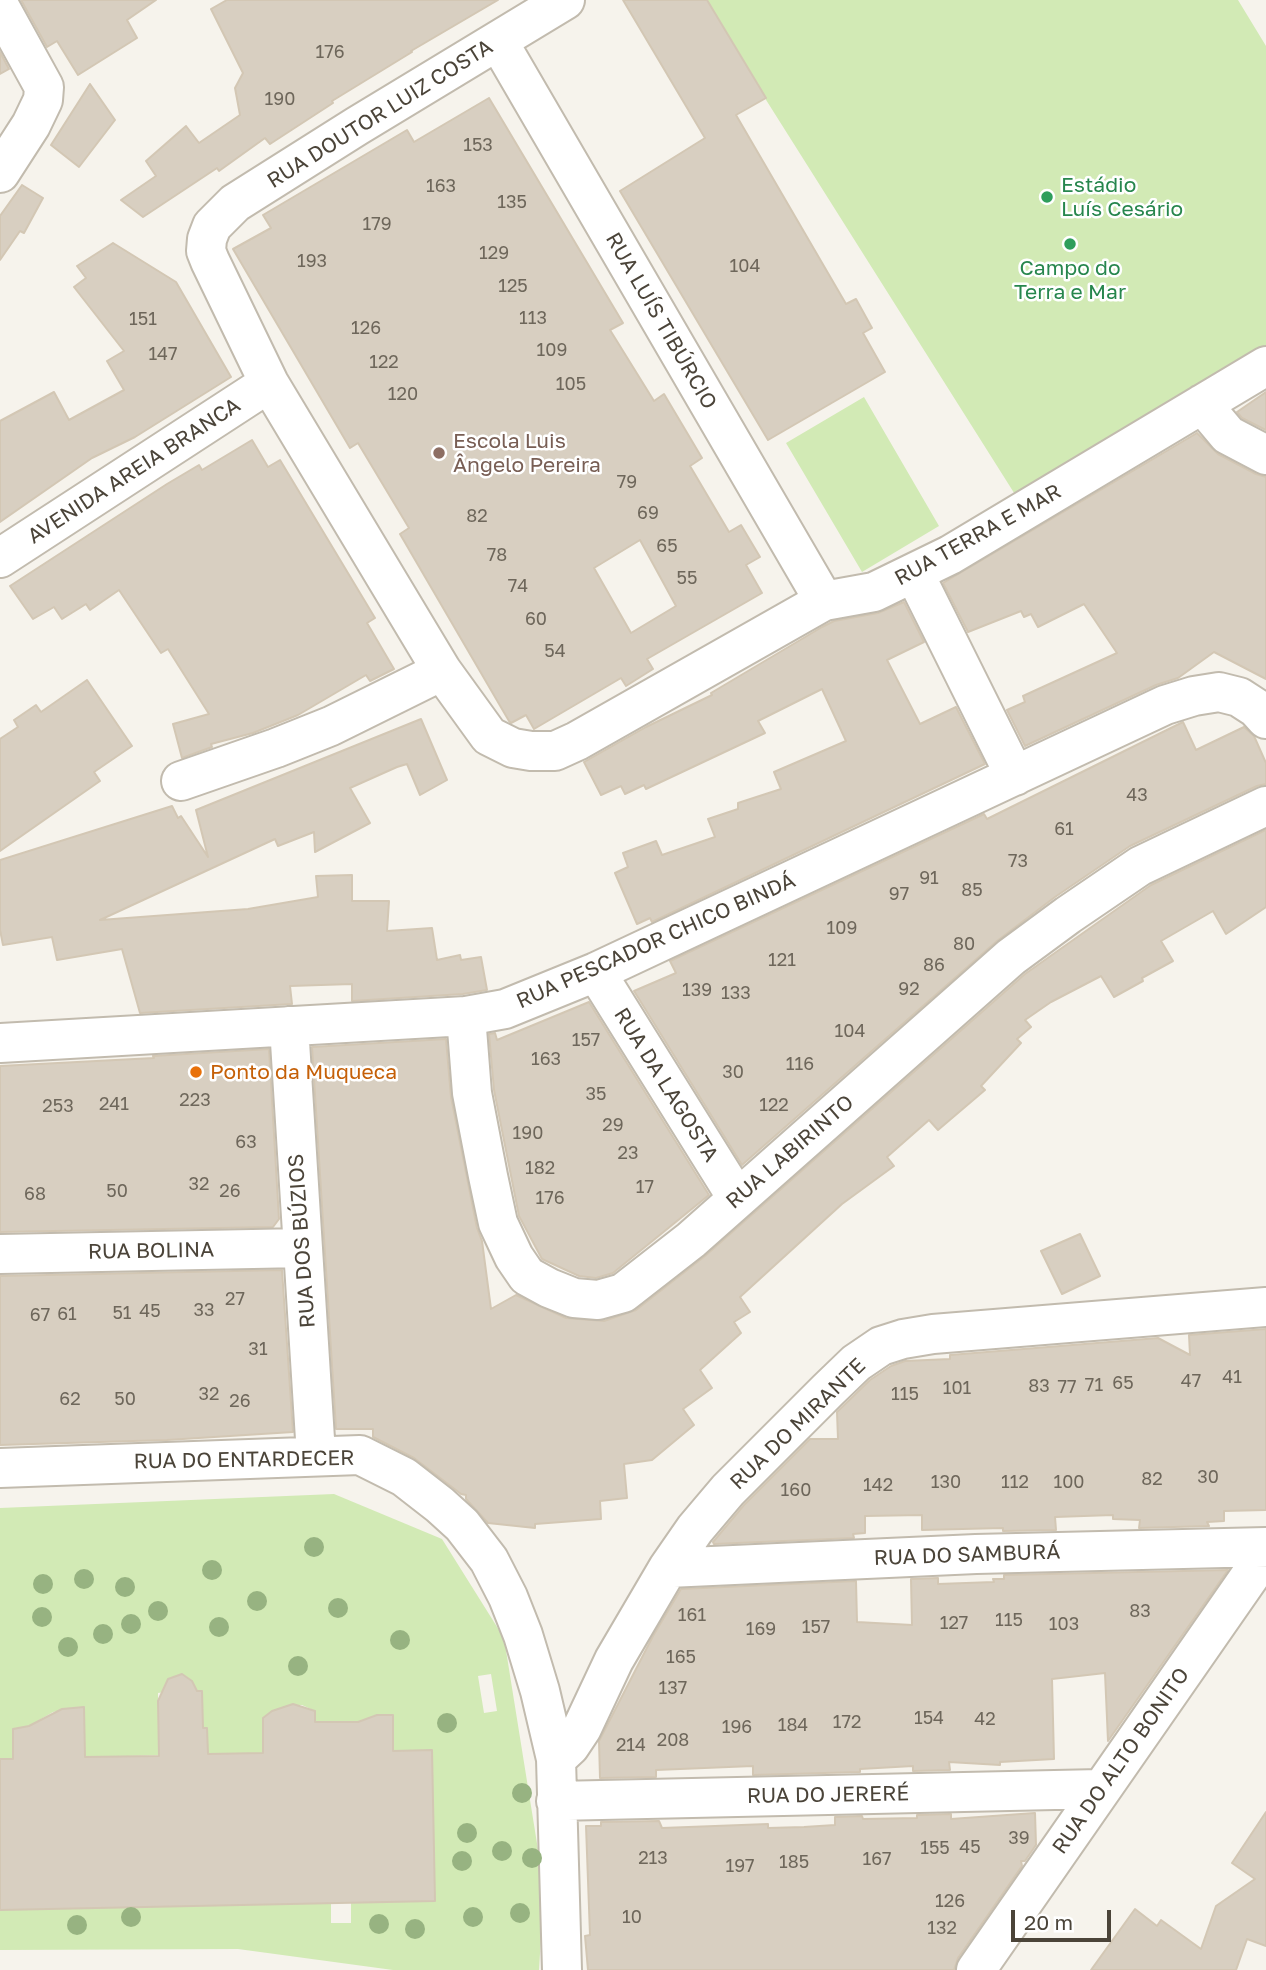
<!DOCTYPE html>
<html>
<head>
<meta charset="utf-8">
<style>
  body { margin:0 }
  #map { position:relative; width:1266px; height:1970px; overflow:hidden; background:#f6f3ec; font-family:"Golos Text",sans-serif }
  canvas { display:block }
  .scale { position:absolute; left:1011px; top:1910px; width:100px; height:32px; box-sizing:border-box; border:4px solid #4b4439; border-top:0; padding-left:9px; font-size:21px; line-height:24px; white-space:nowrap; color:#4b4439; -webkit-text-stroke:5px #fff; paint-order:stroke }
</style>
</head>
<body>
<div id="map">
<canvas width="1266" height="1970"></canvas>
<div class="scale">20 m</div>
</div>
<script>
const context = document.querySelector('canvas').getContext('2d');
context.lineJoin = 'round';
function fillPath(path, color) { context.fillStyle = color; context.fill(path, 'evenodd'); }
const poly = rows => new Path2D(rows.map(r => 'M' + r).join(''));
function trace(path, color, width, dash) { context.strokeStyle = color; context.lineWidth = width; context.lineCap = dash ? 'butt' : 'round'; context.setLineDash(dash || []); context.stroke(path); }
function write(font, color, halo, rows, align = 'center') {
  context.font = font + ' "Golos Text",sans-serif'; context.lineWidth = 5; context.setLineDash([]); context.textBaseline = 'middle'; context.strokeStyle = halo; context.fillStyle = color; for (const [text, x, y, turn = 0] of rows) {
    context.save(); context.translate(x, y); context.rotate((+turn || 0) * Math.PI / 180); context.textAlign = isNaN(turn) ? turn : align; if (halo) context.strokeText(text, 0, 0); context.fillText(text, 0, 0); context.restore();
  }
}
fillPath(poly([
  [703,0,1238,0,1266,46,1266,348,1016,496],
  [864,397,939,526,862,572,786,443],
  [334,1494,442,1539,504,1638,544,1887,539,1970,393,1970,238,1949,0,1950,0,1910,331,1903,331,1923,351,1923,351,1903,431,1750,393,1751,377,1715,358,1722,340,1722,340,1752,315,1752,315,1711,302,1705,286,1706,272,1711,263,1718,263,1753,192,1755,207,1728,203,1728,202,1692,195,1691,192,1681,186,1676,178,1675,168,1680,165,1692,158,1693,158,1744,170,1755,85,1757,84,1710,72,1708,53,1712,29,1726,13,1729,13,1759,0,1759,0,1508],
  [491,1674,497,1711,484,1713,478,1676]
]), '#d2eab5');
const building = poly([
  [21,0,156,0,127,20,137,38,78,75,57,41,47,47,21,0],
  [227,0,498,0,411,51,412,52,332,101,333,103,270,144,265,138,219,171,217,168,143,217,121,200,156,176,146,161,186,126,199,143,240,115,235,88,243,73,211,9,227,0],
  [623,0,707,0,766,98,736,115,846,304,856,299,872,328,863,333,885,372,768,440,620,191,705,138,623,0],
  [0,52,9,69,0,74,0,52],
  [90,84,115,120,79,167,51,145,90,84],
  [489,98,623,323,610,330,654,401,664,394,702,458,690,466,729,532,741,525,760,557,746,565,762,593,647,659,653,669,626,686,621,678,534,729,526,715,511,723,509,721,400,534,409,528,358,443,350,448,233,249,271,228,263,215,407,130,414,142,489,98],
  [640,540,676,606,631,633,594,568,640,540],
  [22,185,43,198,24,233,20,231,0,260,0,216,22,185],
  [113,243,176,282,231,377,135,437,92,458,0,522,0,421,54,392,69,420,124,390,107,361,124,351,74,287,86,278,77,266,113,243],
  [1266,392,1266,430,1242,418,1237,412,1266,392],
  [1197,433,1218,454,1256,474,1266,477,1266,679,1214,652,1178,678,1156,685,1025,746,1007,710,1025,702,1023,696,1117,653,1084,604,1038,627,1031,614,1024,617,1021,611,968,632,943,583,1197,433],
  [252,440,268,467,280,460,375,618,367,623,394,669,370,681,366,675,298,715,253,733,211,744,212,747,182,758,173,724,209,714,168,649,161,653,119,590,90,610,86,604,62,619,54,607,33,619,10,586,167,484,199,465,202,470,252,440],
  [904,602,924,642,887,660,920,724,956,707,985,764,652,922,650,918,637,924,615,873,628,867,623,853,656,841,662,855,715,837,708,819,738,809,738,803,781,789,774,772,846,741,822,689,758,721,765,733,646,789,644,785,625,794,621,786,601,795,584,762,646,727,712,695,711,693,822,627,834,621,878,613,904,602],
  [87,680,132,746,94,772,100,781,0,851,0,739,18,727,14,720,36,705,41,712,87,680],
  [421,719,447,780,420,795,407,764,397,767,350,788,370,823,315,852,314,832,278,846,275,839,100,920,248,909,318,897,316,876,352,875,352,901,389,901,387,931,432,928,437,960,460,955,461,960,481,957,487,990,463,994,352,1001,352,984,290,986,292,1004,140,1013,122,949,57,960,52,937,3,945,0,930,0,860,172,806,178,818,181,816,208,857,196,810,421,719],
  [1183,722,1196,750,1244,727,1254,736,1266,763,1266,784,1257,786,1130,846,1055,897,997,941,742,1165,634,991,676,973,670,961,984,814,987,819,1183,722],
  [1266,830,1266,907,1226,934,1213,911,1161,941,1173,961,1142,978,1143,981,1114,997,1101,976,1051,1002,1025,1020,1031,1027,1017,1039,1021,1043,981,1086,985,1090,938,1130,929,1120,887,1157,894,1166,842,1204,740,1297,750,1312,734,1322,741,1333,700,1370,712,1388,683,1409,694,1425,652,1460,624,1464,627,1498,600,1501,601,1519,535,1524,535,1528,488,1523,466,1499,466,1495,461,1494,414,1458,373,1437,373,1429,336,1429,312,1047,446,1039,451,1097,477,1228,482,1241,491,1309,516,1295,566,1318,604,1321,636,1310,705,1256,1025,974,1151,885,1266,830],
  [589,1002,709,1195,613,1273,596,1278,579,1276,542,1259,519,1216,494,1090,489,1034,495,1033,497,1040,589,1002],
  [269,1049,279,1219,273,1227,0,1232,0,1066,154,1058,153,1056,269,1049],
  [1080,1234,1100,1276,1062,1294,1041,1251,1080,1234],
  [282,1270,293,1432,167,1440,0,1445,0,1276,282,1270],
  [1266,1329,1266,1510,1224,1511,1224,1521,1207,1522,1209,1526,1139,1528,1140,1520,1113,1519,1113,1515,1055,1517,1056,1530,1003,1531,1003,1528,922,1530,922,1515,865,1516,865,1533,853,1534,854,1538,714,1544,713,1542,744,1505,810,1439,838,1439,837,1412,870,1380,891,1366,905,1361,950,1359,950,1355,1158,1338,1190,1355,1189,1335,1266,1329],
  [1228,1570,1108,1741,1105,1673,1052,1679,1054,1759,1000,1762,1000,1765,949,1762,950,1770,913,1771,913,1766,860,1769,860,1772,753,1775,753,1766,656,1770,656,1777,600,1778,599,1741,653,1636,681,1589,856,1581,857,1622,912,1625,911,1579,938,1578,938,1584,994,1582,993,1579,1004,1579,1004,1575,1228,1570],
  [182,1674,192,1681,197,1691,202,1691,203,1728,207,1728,208,1754,263,1753,263,1718,272,1711,293,1704,315,1711,315,1722,358,1722,377,1715,393,1715,393,1751,432,1750,435,1901,0,1910,0,1759,13,1759,13,1729,29,1726,62,1709,84,1707,85,1757,159,1756,158,1701,168,1679,182,1674],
  [1266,1812,1266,1946,1247,1939,1236,1970,1091,1970,1135,1909,1157,1926,1161,1920,1201,1949,1216,1906,1255,1879,1232,1863,1266,1812],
  [1035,1813,1036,1845,1025,1861,1021,1861,1022,1866,958,1958,954,1970,588,1970,585,1936,590,1935,586,1826,601,1826,601,1822,659,1821,662,1828,768,1824,768,1828,804,1827,835,1825,835,1817,862,1816,863,1819,917,1818,917,1815,951,1814,951,1819,1035,1813]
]);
fillPath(building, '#d8cfc1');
trace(building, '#d3c7b4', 2);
const minor = poly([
  [565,0,357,126,235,203,212,226,207,239,206,251,210,261,269,383,442,671,489,736,513,748,531,751,555,751,577,741,824,601,874,592,950,555,1266,366],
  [0,7,44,87,43,100,31,125,0,173],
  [498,41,824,601],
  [1202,404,1228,435,1266,455],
  [0,558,269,383],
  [914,573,1015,776],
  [181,781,276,748,331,726,442,671],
  [596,972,737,1198],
  [466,1016,472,1093,488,1176,498,1223,514,1257,527,1276,549,1288,574,1298,598,1300,623,1293,691,1240,1011,957,1068,915,1140,866,1266,806],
  [289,1026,316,1455],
  [0,1043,466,1016,505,1009,596,972,1165,705,1194,696,1219,692,1239,697,1256,708,1266,719],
  [0,1254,303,1248],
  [0,1468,360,1455,404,1477,440,1505,462,1525,489,1560,508,1597,523,1635,540,1691,556,1759,562,1970],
  [668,1568,976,1554,1266,1547],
  [556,1759,570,1746,582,1728,614,1660,668,1568,695,1529,728,1490,828,1390,856,1363,881,1346,903,1339,933,1334,1266,1307],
  [556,1801,1100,1789],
  [976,1970,1266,1553]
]);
trace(minor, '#c2bbae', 42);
trace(minor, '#fff', 38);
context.fillStyle = '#97b381';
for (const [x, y] of [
  [314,1547],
  [212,1570],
  [84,1579],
  [43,1584],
  [125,1587],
  [257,1601],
  [338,1608],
  [158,1611],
  [42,1617],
  [131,1624],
  [219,1627],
  [103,1634],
  [400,1640],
  [68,1647],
  [298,1666],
  [447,1723],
  [522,1793],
  [467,1833],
  [502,1851],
  [532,1858],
  [462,1861],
  [520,1913],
  [131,1917],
  [473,1917],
  [379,1924],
  [77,1925],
  [415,1929]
]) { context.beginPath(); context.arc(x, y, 10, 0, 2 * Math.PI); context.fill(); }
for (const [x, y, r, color] of [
  [1047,197,7,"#2e9e5b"],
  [1070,244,7,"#2e9e5b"],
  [439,453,7,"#8d6e63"],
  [196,1072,7,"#e8710a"]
]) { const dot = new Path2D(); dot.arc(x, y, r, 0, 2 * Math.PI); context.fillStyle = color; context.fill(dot); trace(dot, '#fff', 2.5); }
write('18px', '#6e675b', null, [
  ["176",330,52],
  ["190",280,99],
  ["153",478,145],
  ["163",441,186],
  ["135",512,202],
  ["179",377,224],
  ["129",494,253],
  ["193",312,261],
  ["104",745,266],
  ["125",513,286],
  ["113",533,318],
  ["151",143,319],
  ["126",366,328],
  ["109",552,350],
  ["147",163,354],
  ["122",384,362],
  ["105",571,384],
  ["120",403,394],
  ["79",627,482],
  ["69",648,513],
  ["82",477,516],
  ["65",667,546],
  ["78",497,555],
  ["55",687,578],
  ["74",518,586],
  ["60",536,619],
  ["54",555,651],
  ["43",1137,795],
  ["61",1064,829],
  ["73",1018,861],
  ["91",929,878],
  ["85",972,890],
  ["97",899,894],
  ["109",842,928],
  ["80",964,944],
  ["121",782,960],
  ["86",934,965],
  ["92",909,989],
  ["139",697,990],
  ["133",736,993],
  ["104",850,1031],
  ["157",586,1040],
  ["163",546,1059],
  ["116",800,1064],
  ["30",733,1072],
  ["35",596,1094],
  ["223",195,1100],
  ["241",114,1104],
  ["122",774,1105],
  ["253",58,1106],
  ["29",613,1125],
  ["190",528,1133],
  ["63",246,1142],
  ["23",628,1153],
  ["182",540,1168],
  ["32",199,1184],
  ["17",645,1187],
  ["50",117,1191],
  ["26",230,1191],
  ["68",35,1194],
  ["176",550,1198],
  ["27",235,1299],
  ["33",204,1310],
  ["45",150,1311],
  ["51",122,1313],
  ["61",67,1314],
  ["67",40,1315],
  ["31",258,1349],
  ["41",1232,1377],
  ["47",1191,1381],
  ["65",1123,1383],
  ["71",1094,1385],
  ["83",1039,1386],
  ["77",1067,1387],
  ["101",957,1388],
  ["32",209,1394],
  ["115",905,1394],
  ["62",70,1399],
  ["50",125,1399],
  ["26",240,1401],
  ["30",1208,1477],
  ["82",1152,1479],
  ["130",946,1482],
  ["112",1015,1482],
  ["100",1069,1482],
  ["142",878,1485],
  ["160",796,1490],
  ["83",1140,1611],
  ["161",692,1615],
  ["115",1009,1620],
  ["127",954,1623],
  ["103",1064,1624],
  ["157",816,1627],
  ["169",761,1629],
  ["165",681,1657],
  ["137",673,1688],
  ["154",929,1718],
  ["42",985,1719],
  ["172",847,1722],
  ["184",793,1725],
  ["196",737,1727],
  ["208",673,1740],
  ["214",631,1745],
  ["39",1019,1838],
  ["45",970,1847],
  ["155",935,1848],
  ["213",653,1858],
  ["167",877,1859],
  ["185",794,1862],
  ["197",740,1866],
  ["126",950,1901],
  ["10",632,1917],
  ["132",942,1928]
]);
write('21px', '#4b4439', '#fff', [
  ["RUA DOUTOR LUIZ COSTA",380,114,-32],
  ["RUA LUÍS TIBÚRCIO",661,321,60],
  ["AVENIDA AREIA BRANCA",134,471,-33],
  ["RUA TERRA E MAR",978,535,-29],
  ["RUA PESCADOR CHICO BINDÁ",656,941,-24],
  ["RUA DA LAGOSTA",666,1085,58],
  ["RUA LABIRINTO",790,1152,-41],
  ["RUA DOS BÚZIOS",302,1241,-94],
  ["RUA BOLINA",151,1251,-1],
  ["RUA DO MIRANTE",798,1424,-44],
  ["RUA DO ENTARDECER",244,1460,-1],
  ["RUA DO SAMBURÁ",967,1555,-2],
  ["RUA DO ALTO BONITO",1121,1761,-55],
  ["RUA DO JERERÉ",828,1795,-1]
]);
write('21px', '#27864d', '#fff', [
  ["Estádio",1061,185],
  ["Luís Cesário",1061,209],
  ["Campo do",1070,268,"center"],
  ["Terra e Mar",1070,292,"center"]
], 'left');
write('21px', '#785e54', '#fff', [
  ["Escola Luis",453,441],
  ["Ângelo Pereira",453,465]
], 'left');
write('21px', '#c56008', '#fff', [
  ["Ponto da Muqueca",210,1072]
], 'left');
</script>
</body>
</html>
